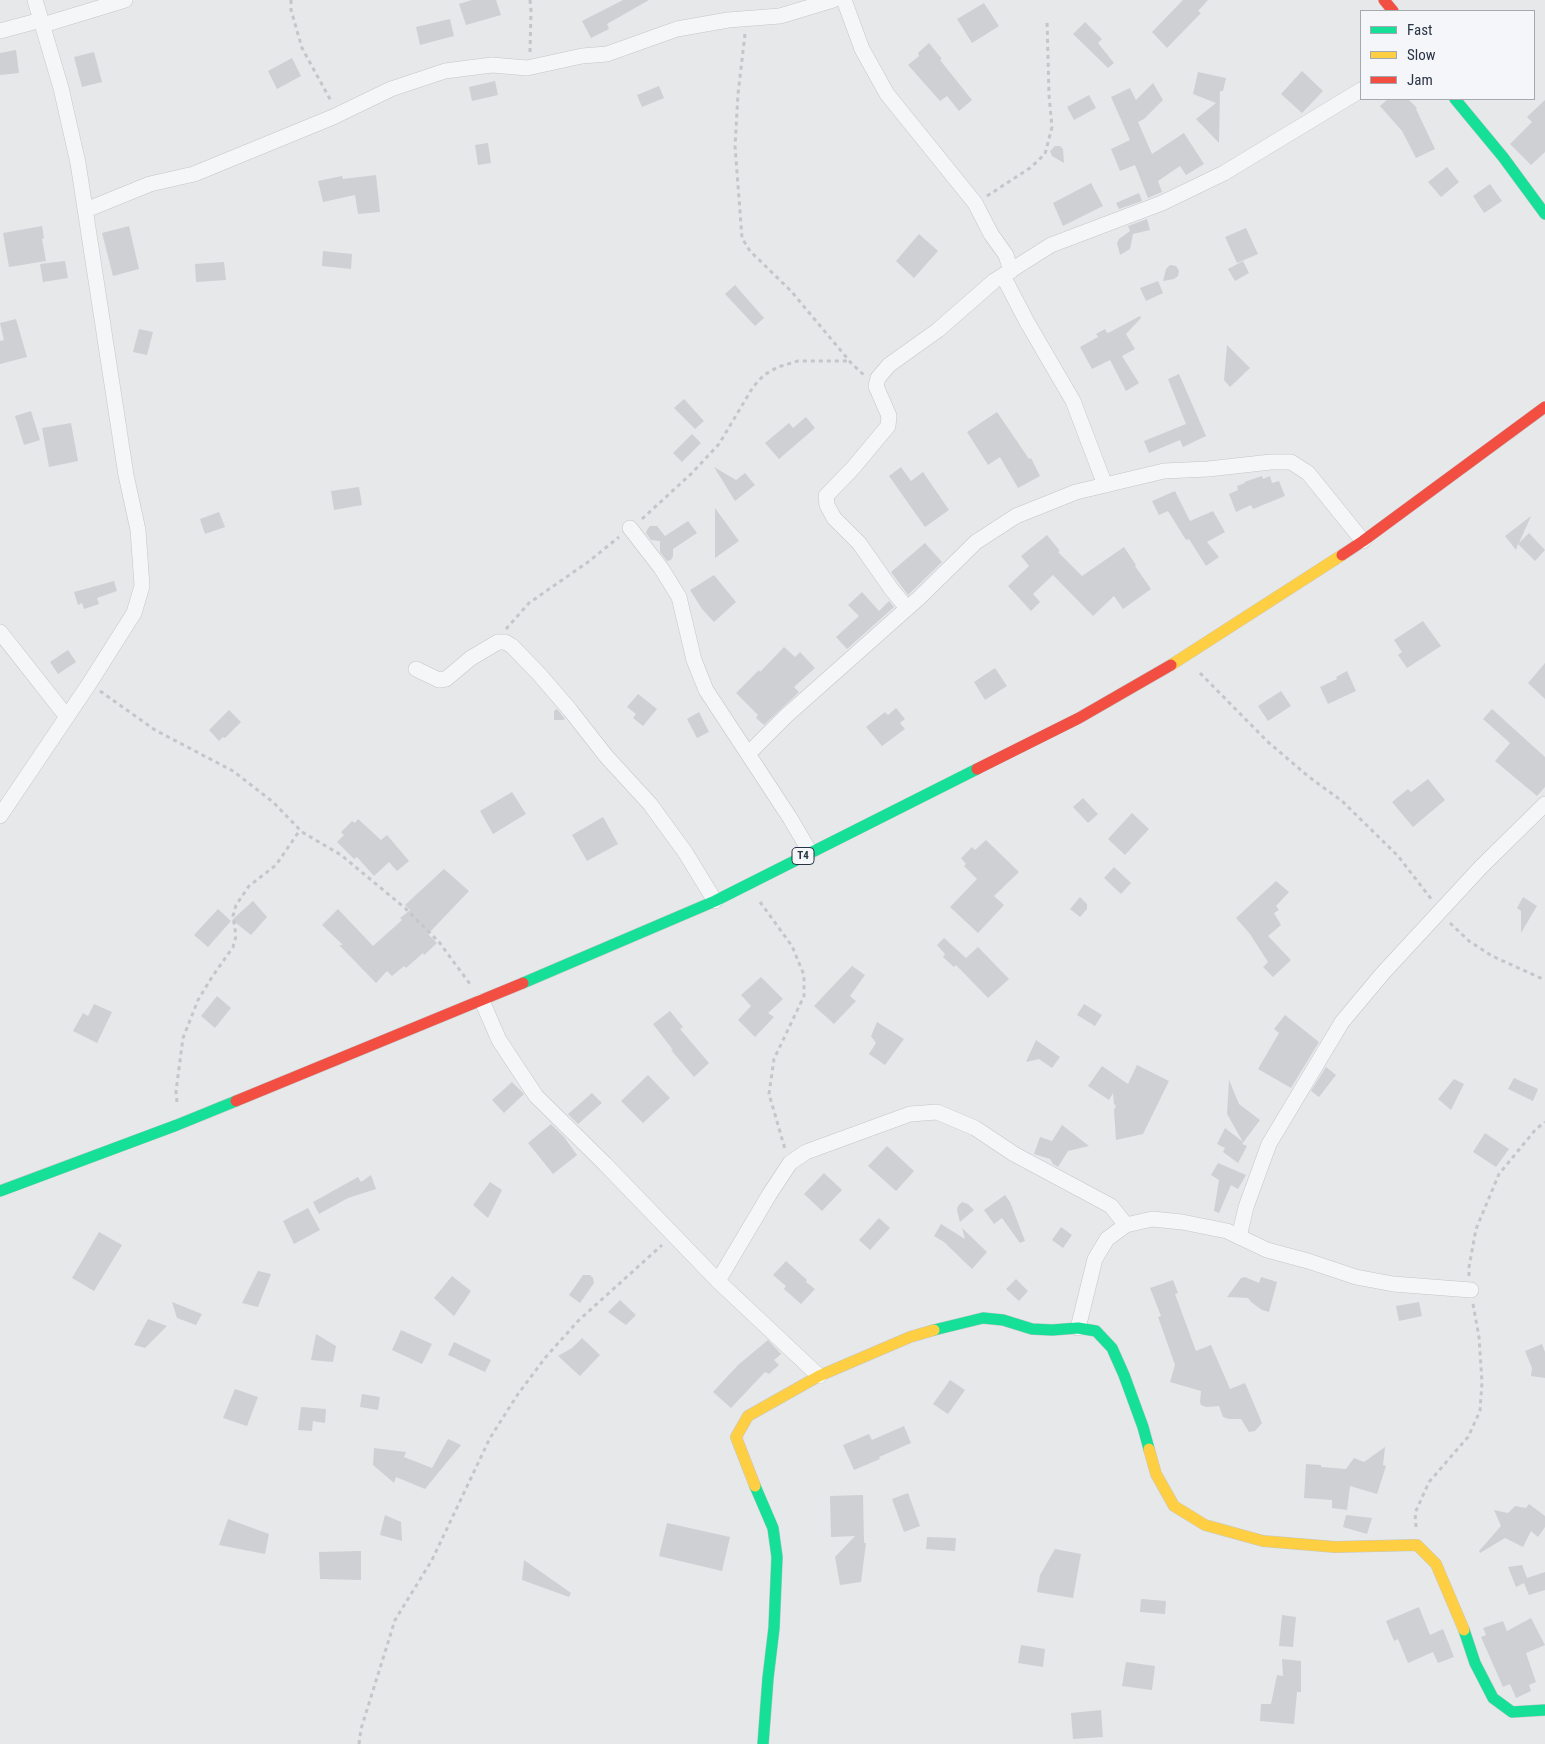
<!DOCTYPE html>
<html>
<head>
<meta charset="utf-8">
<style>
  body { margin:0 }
  #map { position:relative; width:1545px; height:1744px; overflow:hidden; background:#e6e8ea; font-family:"Roboto Condensed",sans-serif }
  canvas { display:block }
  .legend { position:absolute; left:1360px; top:10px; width:175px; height:90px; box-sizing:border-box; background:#f4f6f9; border:1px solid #a4a8b1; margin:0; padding:6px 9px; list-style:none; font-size:15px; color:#2b3445 }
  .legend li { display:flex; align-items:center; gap:10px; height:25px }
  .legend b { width:25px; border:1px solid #a4a8b1 }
</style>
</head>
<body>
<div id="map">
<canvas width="1545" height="1744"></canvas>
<ul class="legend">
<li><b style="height:6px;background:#16e098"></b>Fast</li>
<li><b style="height:6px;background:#ffcf43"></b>Slow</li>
<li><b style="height:6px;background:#f24e42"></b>Jam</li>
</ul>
</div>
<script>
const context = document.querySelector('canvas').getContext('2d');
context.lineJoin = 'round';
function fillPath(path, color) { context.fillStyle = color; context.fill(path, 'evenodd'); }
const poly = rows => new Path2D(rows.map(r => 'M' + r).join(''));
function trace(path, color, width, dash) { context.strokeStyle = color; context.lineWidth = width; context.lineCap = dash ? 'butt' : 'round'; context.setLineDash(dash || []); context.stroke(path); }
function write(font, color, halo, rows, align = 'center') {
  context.font = font + ' "Roboto Condensed",sans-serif'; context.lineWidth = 5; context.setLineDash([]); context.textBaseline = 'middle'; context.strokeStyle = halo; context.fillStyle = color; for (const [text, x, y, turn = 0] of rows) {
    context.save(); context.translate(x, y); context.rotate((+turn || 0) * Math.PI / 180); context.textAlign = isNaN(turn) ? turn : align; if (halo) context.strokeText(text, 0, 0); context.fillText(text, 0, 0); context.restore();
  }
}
fillPath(poly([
  [472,0,496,0,501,15,466,25,459,4],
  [623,0,649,0,607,24,609,29,591,38,582,21],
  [1183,0,1208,0,1198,11,1201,13,1167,48,1152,32],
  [984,3,999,26,972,43,957,19],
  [450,19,454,36,420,45,416,27],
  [1085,22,1102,39,1098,43,1114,63,1108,68,1073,34],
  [929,43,942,59,940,60,972,100,959,111,947,96,940,101,908,65,919,56,918,53],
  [16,50,19,73,0,75,0,53],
  [94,52,102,82,82,87,74,57],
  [292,58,301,76,277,89,268,71],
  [1302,71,1323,91,1302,113,1281,94],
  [1198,72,1226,78,1223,91,1220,91,1219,143,1196,119,1216,103,1193,94],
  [495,81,498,95,472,101,469,87],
  [1153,83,1163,100,1144,119,1138,122,1152,154,1184,133,1204,164,1186,175,1180,166,1158,181,1162,192,1148,198,1135,165,1120,171,1111,149,1130,140,1111,97,1130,88,1136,100],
  [659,86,664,98,642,107,637,95],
  [1089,95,1096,108,1074,120,1067,107],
  [1388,99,1408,99,1417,108,1416,109,1435,149,1416,158,1402,131,1380,106],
  [1545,100,1545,152,1531,165,1510,144,1532,122,1527,117],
  [488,143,491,163,478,165,475,145],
  [1055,146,1060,146,1063,149,1064,163,1052,156,1050,151],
  [1447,167,1459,182,1441,197,1428,182],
  [376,175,380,212,358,214,355,195,323,202,318,181,342,176,343,179],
  [1091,183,1103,206,1063,226,1053,203],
  [1490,184,1502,201,1484,213,1473,196],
  [1139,193,1142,201,1119,209,1116,203],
  [1147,219,1150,230,1133,234,1130,249,1120,255,1117,243,1119,239,1130,231,1128,226],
  [42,226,44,238,42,239,46,261,9,267,3,233],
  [129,226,139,269,113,276,102,233],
  [1246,228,1258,254,1237,263,1225,237],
  [919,234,938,251,914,278,896,261],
  [323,251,352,254,351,269,322,266],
  [65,261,68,278,43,282,40,264],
  [1243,261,1249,273,1235,281,1228,269],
  [224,262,226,280,196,282,195,264],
  [1170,265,1176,266,1179,271,1178,276,1174,279,1163,281,1166,269],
  [1158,281,1163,293,1146,301,1140,288],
  [735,285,764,318,755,326,725,294],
  [1140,316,1141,318,1126,334,1135,349,1122,356,1139,383,1126,391,1110,360,1092,369,1080,347,1098,337,1096,334,1105,329,1107,333,1110,332],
  [16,319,27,357,0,364,0,341,4,340,0,323],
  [139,329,153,332,147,355,133,352],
  [1227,345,1250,368,1230,387,1224,380],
  [1179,374,1206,436,1183,447,1180,440,1149,453,1144,441,1186,424,1168,379],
  [684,399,704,421,695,429,674,408],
  [31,411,40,440,24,445,15,416],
  [997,412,1029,459,1031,458,1040,476,1018,488,1000,457,988,465,967,432],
  [806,417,815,428,779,459,765,443,789,423,793,428],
  [71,423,78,461,49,467,42,428],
  [692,434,701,443,682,462,673,453],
  [714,467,736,480,745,473,755,485,735,501],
  [901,467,911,481,923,472,949,510,925,527,889,476],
  [1262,476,1263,479,1270,476,1272,483,1279,481,1285,496,1253,509,1251,505,1236,512,1229,494,1238,490,1237,486,1245,483,1244,482],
  [359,487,362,505,334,510,331,491],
  [1175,491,1190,521,1213,511,1225,532,1207,542,1219,557,1206,566,1189,539,1186,540,1168,511,1159,515,1152,501],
  [715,508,739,541,715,558],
  [219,512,225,527,205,534,200,519],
  [1531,516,1519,543,1529,533,1545,550,1535,561,1518,544,1516,550,1505,536],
  [688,521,697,533,673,549,673,556,671,560,667,561,660,552,660,541,651,540,646,533,647,530,650,526,657,526,665,536],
  [1047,535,1060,551,1058,552,1082,576,1124,547,1136,565,1135,566,1151,589,1123,609,1114,596,1093,616,1053,575,1033,594,1040,602,1031,611,1008,586,1029,566,1021,556],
  [925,543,942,562,908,595,891,572],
  [714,575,736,602,714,622,702,609,690,590],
  [114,581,117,591,97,598,99,604,84,609,82,603,78,605,74,592],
  [862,592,879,611,889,601,894,607,847,649,836,637,859,616,848,605],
  [1423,621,1441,646,1407,668,1398,655,1402,652,1394,640],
  [784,647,795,657,800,652,815,668,794,687,799,692,764,725,756,718,758,715,736,693,759,670,760,672],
  [68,650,76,662,58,674,50,662],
  [1545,663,1545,699,1528,683],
  [995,668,1007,686,985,700,974,682],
  [1347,671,1356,691,1328,704,1320,687,1337,679,1336,677],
  [1281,691,1291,706,1268,721,1258,706],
  [638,694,657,709,643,726,633,718,636,714,627,707],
  [896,708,905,719,900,723,905,729,882,746,866,727,885,712,888,715],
  [557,709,565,719,563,720,554,720,554,711],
  [1492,709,1545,757,1545,787,1537,796,1495,761,1510,743,1483,719],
  [229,710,241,722,225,738,223,737,219,741,209,730],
  [699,712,709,732,697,738,687,719],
  [1428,779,1445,800,1413,827,1392,802,1408,789,1411,792],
  [512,792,526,814,493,834,480,811],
  [1083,798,1098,814,1088,823,1073,807],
  [1132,813,1149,829,1125,855,1108,839],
  [603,817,618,844,587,861,572,835],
  [358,819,381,840,387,835,409,861,397,871,389,862,374,876,357,857,354,859,337,842,344,835,341,832,352,821,355,823],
  [986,840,1019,872,994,896,1004,905,978,933,950,907,977,879,964,866,966,864,961,858,972,847,975,850],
  [1114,867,1131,883,1121,894,1104,878],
  [444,869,469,891,428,934,437,943,424,955,423,953,406,968,404,966,392,976,387,971,376,983,339,945,343,945,322,925,338,909,373,946,402,920,400,918,410,910,405,905],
  [1276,881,1289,892,1276,906,1279,910,1274,913,1281,925,1268,936,1291,960,1273,977,1263,967,1268,962,1250,934,1236,918],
  [1080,897,1087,904,1087,909,1080,917,1070,909],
  [1523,897,1537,906,1521,933,1521,911,1517,908],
  [253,901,267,917,251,935,232,920],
  [218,909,231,921,208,947,194,935],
  [944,938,966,958,978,947,1009,979,988,998,956,965,954,967,943,957,945,954,937,945],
  [852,966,865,975,850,996,856,1001,834,1024,814,1006],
  [761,977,783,999,768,1013,774,1017,755,1037,738,1020,751,1006,741,995],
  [217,996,231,1008,215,1028,201,1016],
  [94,1004,112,1012,97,1043,73,1031,83,1013,88,1016],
  [1084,1004,1102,1015,1095,1026,1077,1015],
  [670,1011,683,1027,680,1029,709,1063,694,1077,671,1050,673,1050,653,1024],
  [1285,1015,1319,1042,1291,1088,1258,1069,1279,1033,1274,1029],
  [877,1022,904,1039,885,1065,869,1054,876,1043,871,1036],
  [1036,1040,1060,1057,1052,1068,1039,1059,1026,1062],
  [1137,1065,1169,1081,1143,1134,1116,1140,1114,1110,1116,1106,1114,1104,1113,1093,1109,1100,1088,1086,1102,1066,1128,1084],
  [1326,1067,1336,1075,1319,1097,1311,1091],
  [648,1075,670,1098,643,1123,621,1101],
  [1514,1078,1538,1089,1533,1101,1508,1089],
  [1454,1079,1464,1084,1451,1110,1438,1099],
  [1229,1080,1239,1104,1260,1120,1242,1144,1247,1146,1238,1163,1223,1152,1225,1148,1217,1144,1225,1128,1243,1142,1227,1114],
  [512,1082,524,1094,504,1113,492,1100],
  [592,1093,602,1103,578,1124,568,1114],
  [551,1124,564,1137,577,1155,553,1174,528,1143],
  [1062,1125,1089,1146,1068,1151,1058,1167,1053,1164,1050,1159,1034,1154,1040,1137,1052,1141],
  [1485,1133,1509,1149,1496,1167,1473,1152],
  [887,1146,914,1171,896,1191,868,1166],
  [1218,1163,1246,1175,1238,1189,1231,1185,1219,1213,1214,1211,1219,1180,1211,1175],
  [824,1173,842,1190,822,1211,804,1194],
  [371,1175,376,1189,348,1198,319,1214,313,1202,358,1177,361,1182],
  [490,1182,502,1190,488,1218,473,1205],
  [1005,1195,1010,1202,1025,1241,1020,1243,1002,1218,994,1224,984,1210],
  [962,1202,968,1204,974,1210,960,1222,957,1210,958,1206],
  [308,1208,320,1230,294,1244,283,1221],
  [879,1218,890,1228,870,1250,859,1240],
  [941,1224,965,1239,962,1228,987,1252,972,1269,944,1242,934,1236],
  [1061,1227,1072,1235,1063,1248,1052,1240],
  [99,1232,122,1245,94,1291,72,1278],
  [786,1261,807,1280,806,1282,815,1289,801,1304,784,1289,786,1286,773,1275],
  [258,1271,271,1274,258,1307,242,1303],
  [583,1275,590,1275,593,1278,594,1283,580,1303,569,1295],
  [452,1276,471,1291,454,1316,434,1298],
  [1245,1277,1259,1283,1261,1277,1277,1282,1269,1312,1262,1310,1251,1302,1248,1298,1227,1297,1241,1278],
  [1016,1279,1028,1291,1019,1301,1006,1289],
  [1173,1280,1178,1293,1175,1294,1196,1351,1211,1345,1230,1389,1245,1383,1262,1423,1255,1431,1249,1432,1241,1419,1229,1419,1223,1417,1219,1406,1206,1407,1201,1405,1200,1402,1201,1391,1170,1382,1175,1365,1158,1317,1161,1316,1150,1288],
  [620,1300,636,1315,626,1325,608,1312],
  [172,1302,202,1314,196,1325,177,1318],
  [1419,1302,1422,1316,1399,1321,1396,1306],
  [148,1319,167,1326,145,1348,134,1345],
  [401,1330,432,1344,422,1364,392,1350],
  [316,1334,336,1346,333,1362,311,1360],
  [582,1338,600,1355,580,1376,558,1356,572,1348],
  [768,1340,781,1354,774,1360,779,1365,769,1374,765,1372,731,1408,713,1392,738,1365],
  [454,1342,491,1360,485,1372,448,1355],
  [1542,1344,1545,1352,1545,1378,1531,1376,1532,1368,1525,1351],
  [950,1380,965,1390,948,1414,933,1404],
  [235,1389,258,1397,247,1426,223,1418],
  [362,1394,380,1397,378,1410,360,1407],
  [301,1407,326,1409,325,1423,313,1421,312,1431,298,1430],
  [904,1426,911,1443,879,1457,880,1459,854,1470,843,1445,869,1434,872,1440],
  [448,1439,461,1445,425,1489,396,1477,394,1483,373,1465,374,1448,406,1452,404,1457,432,1468],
  [1385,1447,1383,1465,1386,1466,1377,1494,1350,1486,1347,1510,1332,1508,1332,1500,1304,1498,1306,1464,1321,1465,1321,1467,1346,1469,1354,1458,1364,1462],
  [908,1493,920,1526,904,1532,892,1499],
  [863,1495,864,1543,866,1543,861,1582,840,1585,835,1557,855,1536,831,1537,830,1496],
  [1529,1504,1545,1516,1545,1527,1538,1537,1531,1531,1523,1547,1505,1538,1480,1553,1479,1551,1501,1526,1494,1510,1508,1513,1515,1506,1526,1508],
  [385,1515,401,1522,402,1541,380,1535],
  [1346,1515,1372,1518,1367,1534,1343,1527],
  [228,1519,269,1534,265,1554,219,1545],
  [667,1523,730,1537,722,1571,659,1556],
  [927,1537,956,1538,955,1551,926,1549],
  [1055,1549,1081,1554,1073,1598,1037,1592,1040,1575],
  [361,1551,361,1580,320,1579,319,1552],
  [524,1560,571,1593,569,1597,522,1580],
  [1522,1565,1527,1578,1545,1572,1545,1590,1529,1595,1524,1583,1516,1587,1508,1567],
  [1141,1599,1166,1601,1165,1614,1140,1612],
  [1419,1607,1430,1635,1443,1629,1454,1657,1438,1663,1433,1652,1408,1663,1398,1639,1394,1641,1386,1621],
  [1282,1615,1296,1617,1293,1647,1279,1646],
  [1531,1618,1545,1645,1526,1653,1536,1682,1529,1685,1531,1691,1516,1698,1510,1684,1503,1687,1481,1637,1486,1635,1483,1628,1503,1621,1507,1631],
  [1021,1645,1045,1649,1043,1667,1018,1663],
  [1282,1659,1301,1661,1301,1692,1297,1692,1294,1724,1260,1721,1261,1704,1271,1704,1277,1675,1283,1676],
  [1126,1662,1155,1666,1152,1690,1122,1686],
  [1101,1710,1103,1737,1073,1739,1071,1713]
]), '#ced0d3');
const street = poly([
  [844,0,862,49,887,94,975,203,991,234,1006,255,1011,271],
  [43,25,125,0],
  [0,31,41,20],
  [86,210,150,184,194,174,333,117,391,89,445,71,492,65,527,68,582,56,607,54,677,29,728,20,780,16,833,0],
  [1003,276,1027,322,1073,401,1105,485],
  [630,528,661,568,679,597,694,660,706,690,790,818,810,852],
  [907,608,892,590,859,543,834,518,827,505,826,496,853,468,888,426,889,416,876,386,878,378,889,365,938,330,994,281,1051,245,1162,203,1224,173,1361,90],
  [0,632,67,717],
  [416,669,439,680,446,679,471,658,498,642,505,642,512,646,539,674,570,710,606,756,650,804,685,852,715,901],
  [748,754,786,716,920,597,976,542,1016,516,1076,492,1164,471,1208,469,1271,462,1291,462,1308,473,1363,541],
  [0,816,89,684,134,613,142,586,138,530,126,475,78,163,61,88,35,0],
  [482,1001,499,1040,536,1096,605,1164,718,1281,819,1376],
  [1239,1237,1246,1207,1269,1144,1342,1022,1383,973,1481,867,1545,804],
  [718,1281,769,1195,790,1163,806,1152,910,1114,937,1112,975,1128,1014,1154,1111,1206,1126,1225],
  [1078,1328,1095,1259,1107,1239,1126,1225,1152,1219,1182,1222,1227,1231,1267,1250,1308,1261,1356,1277,1393,1284,1471,1290]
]);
const fast = poly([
  [1455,99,1503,157,1545,214],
  [523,983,715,901,977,769],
  [0,1191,177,1125,236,1101],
  [934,1330,983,1318,1003,1320,1032,1329,1052,1330,1078,1328,1096,1331,1112,1348,1124,1375,1143,1427,1149,1449],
  [755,1486,773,1528,777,1557,774,1628,768,1678,763,1744],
  [1464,1630,1475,1663,1493,1698,1512,1712,1545,1710]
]);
const slow = poly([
  [1171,665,1342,555],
  [1149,1449,1156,1474,1174,1506,1205,1525,1263,1541,1335,1547,1417,1545,1436,1564,1464,1630],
  [755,1486,736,1437,748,1416,819,1376,910,1337,934,1330]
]);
const jam = poly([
  [1384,0,1393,11],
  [1342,555,1363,541,1545,407],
  [977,769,1079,718,1171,665],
  [236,1101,523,983]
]);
trace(street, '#c4c6c8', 16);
trace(fast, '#c4c6c8', 12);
trace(slow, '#c4c6c8', 12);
trace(jam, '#c4c6c8', 12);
trace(poly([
  [291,0,291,10,302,48,331,101],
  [530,0,531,11,530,52],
  [745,34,738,94,735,146,742,238,750,251,791,291,852,364,864,375],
  [987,196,1030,168,1045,154,1052,127,1049,95,1047,20],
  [642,519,692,473,719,444,753,387,764,375,778,367,798,361,850,361],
  [506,629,529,603,588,562,619,537],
  [1200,673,1268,742,1309,777,1342,801,1398,856,1432,900],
  [100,691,155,730,233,771,273,802,302,832,341,855,405,908,439,942,470,984],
  [760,902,792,946,804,975,804,996,774,1059,769,1094,785,1149],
  [1450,923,1469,941,1492,956,1545,980],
  [177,1102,176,1091,183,1038,198,1000,212,977,233,947,236,936,233,916,236,905,249,886,276,865,300,830],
  [1469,1276,1469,1267,1476,1229,1499,1174,1536,1129,1545,1122],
  [1416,1527,1415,1513,1429,1482,1468,1437,1480,1411,1482,1382,1479,1337,1473,1304],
  [359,1744,361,1729,395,1620,432,1560,490,1438,518,1394,545,1358,578,1321,662,1245]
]), '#c5c6ca', 3, [4, 4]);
trace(street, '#f5f6f7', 15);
trace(fast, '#16e098', 11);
trace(slow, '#ffcf43', 11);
trace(jam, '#f24e42', 11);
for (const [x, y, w] of [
  [803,856,22]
]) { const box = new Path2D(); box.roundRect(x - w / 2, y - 8.5, w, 17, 4); context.fillStyle = '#f4f6f9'; context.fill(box); trace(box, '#2b3445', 1); }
write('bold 11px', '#2b3445', null, [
  ["T4",803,856]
]);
</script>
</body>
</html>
